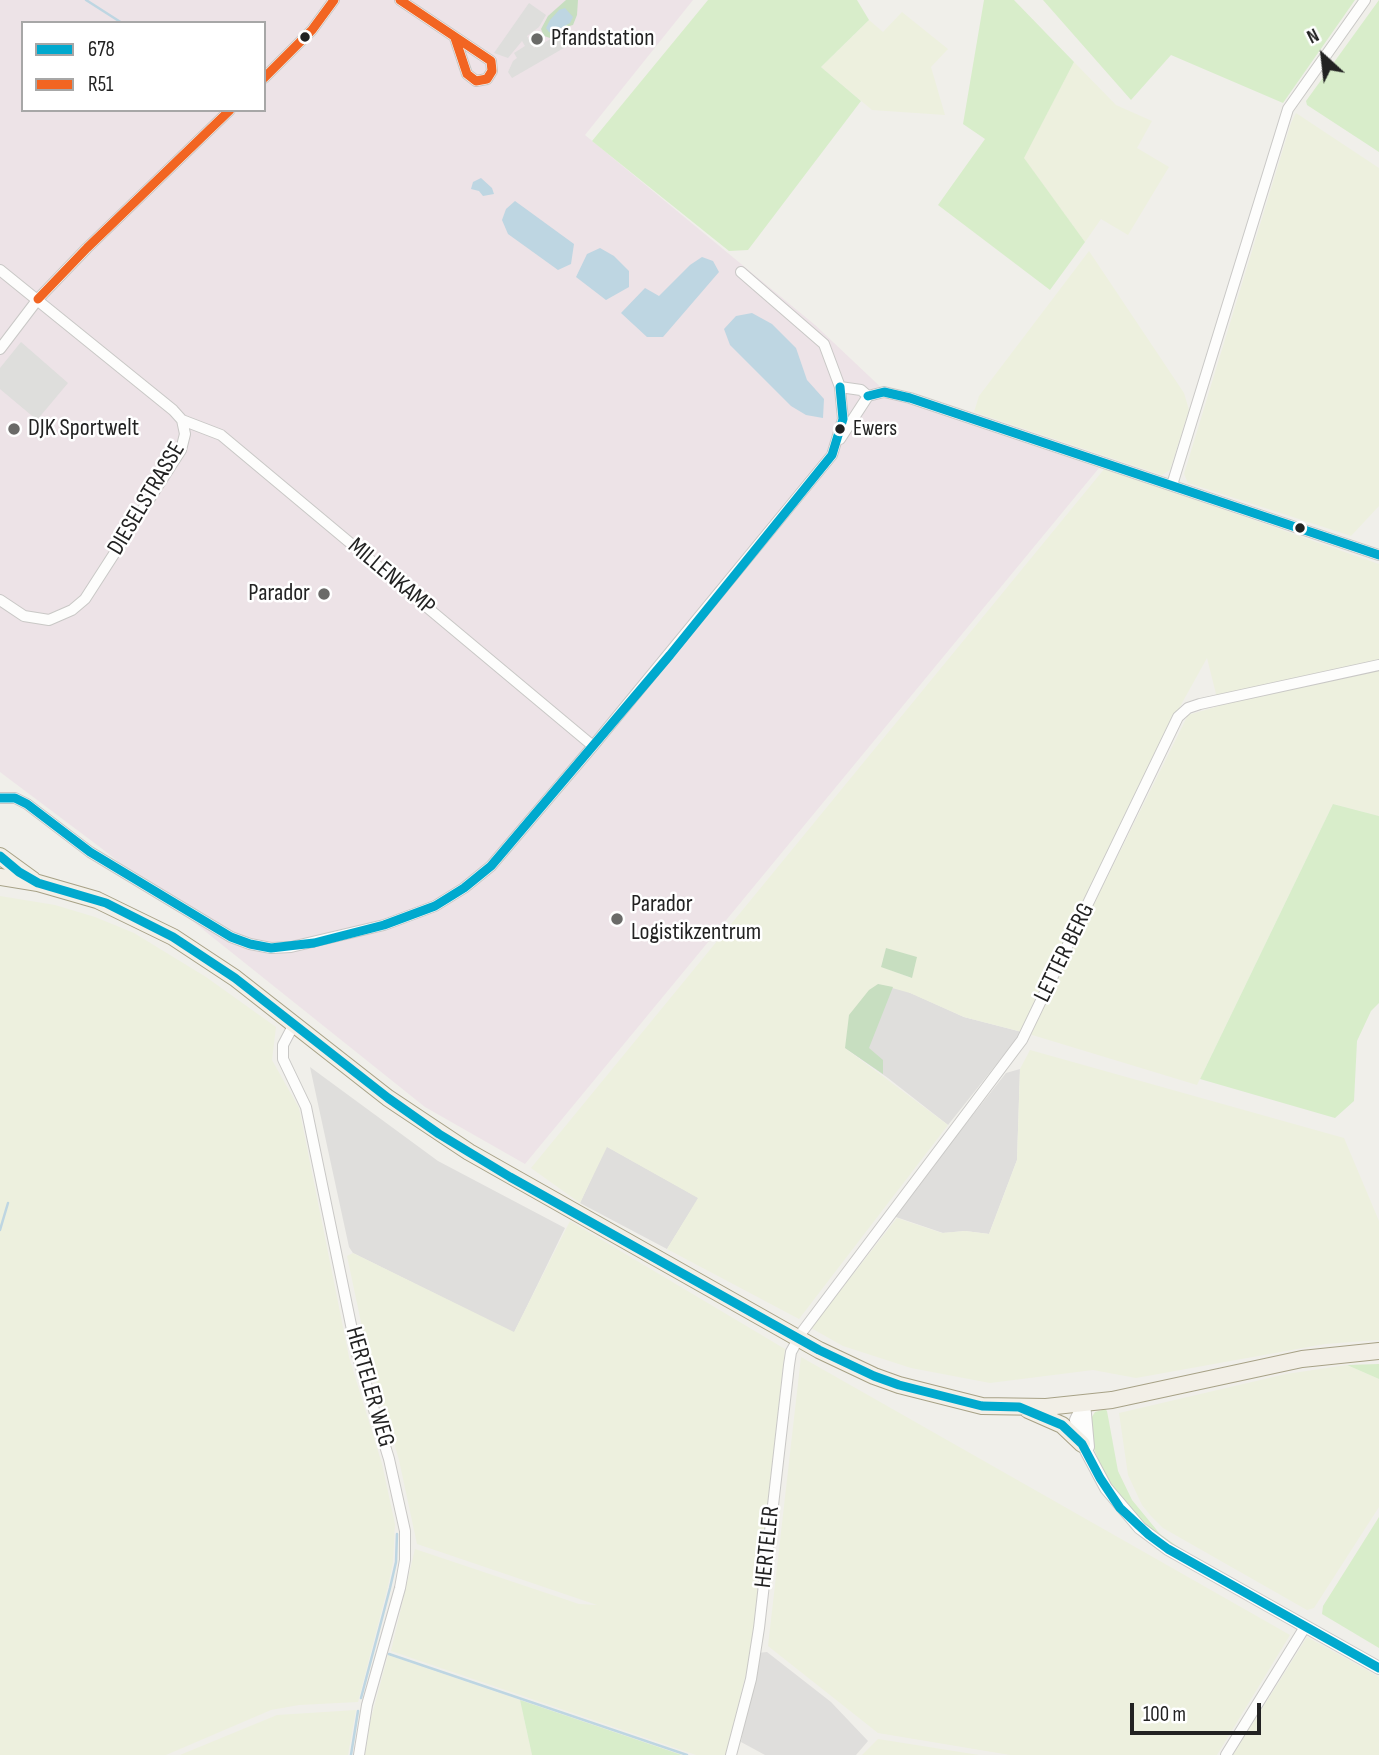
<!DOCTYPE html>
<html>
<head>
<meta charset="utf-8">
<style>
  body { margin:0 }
  #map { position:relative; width:1379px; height:1755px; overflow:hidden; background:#f0efea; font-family:"Sofia Sans Condensed",sans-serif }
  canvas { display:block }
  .legend { position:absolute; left:21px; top:21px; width:245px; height:91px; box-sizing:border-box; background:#fff; border:2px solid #a7a7a7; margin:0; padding:9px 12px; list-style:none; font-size:21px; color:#222 }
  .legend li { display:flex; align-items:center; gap:14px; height:35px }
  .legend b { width:35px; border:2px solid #a7a7a7 }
  .north { position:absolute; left:1288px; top:21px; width:70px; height:70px; -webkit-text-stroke:5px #fff; paint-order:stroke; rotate:333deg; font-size:19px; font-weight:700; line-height:28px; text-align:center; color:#222 }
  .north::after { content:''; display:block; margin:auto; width:24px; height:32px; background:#222; clip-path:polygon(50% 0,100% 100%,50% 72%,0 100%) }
  .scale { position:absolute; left:1130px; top:1703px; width:131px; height:32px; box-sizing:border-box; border:4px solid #222; border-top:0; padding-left:9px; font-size:21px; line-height:24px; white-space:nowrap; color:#222; -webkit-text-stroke:5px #fff; paint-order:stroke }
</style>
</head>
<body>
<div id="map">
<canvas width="1379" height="1755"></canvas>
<ul class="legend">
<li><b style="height:9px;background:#00a9ce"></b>678</li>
<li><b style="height:9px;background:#f26522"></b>R51</li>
</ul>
<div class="north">N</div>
<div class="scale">100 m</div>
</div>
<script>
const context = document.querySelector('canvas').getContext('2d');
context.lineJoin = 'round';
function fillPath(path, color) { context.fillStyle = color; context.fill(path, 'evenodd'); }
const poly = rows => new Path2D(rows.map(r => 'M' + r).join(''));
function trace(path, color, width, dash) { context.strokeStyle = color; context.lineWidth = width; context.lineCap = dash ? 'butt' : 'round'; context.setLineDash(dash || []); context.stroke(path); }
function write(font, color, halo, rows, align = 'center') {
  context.font = font + ' "Sofia Sans Condensed",sans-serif'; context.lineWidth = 5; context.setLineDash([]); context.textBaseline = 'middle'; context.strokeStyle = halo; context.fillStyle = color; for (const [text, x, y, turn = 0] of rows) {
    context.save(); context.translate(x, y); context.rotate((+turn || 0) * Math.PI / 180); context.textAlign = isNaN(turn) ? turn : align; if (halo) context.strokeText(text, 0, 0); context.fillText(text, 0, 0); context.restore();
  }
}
fillPath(poly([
  [878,984,902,989,964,1017,1022,1032,948,1125,888,1078,845,1048],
  [310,1067,438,1161,565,1228,514,1333,353,1253,349,1247],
  [1020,1069,1017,1160,989,1234,965,1231,943,1233,893,1216,1006,1073],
  [606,1146,699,1198,667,1249,580,1203],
  [767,1652,831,1702,868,1741,856,1755,765,1755,741,1742,757,1653]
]), '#dfdedc');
fillPath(poly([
  [0,0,693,0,585,135,815,325,888,394,1099,468,525,1164,425,1107,101,848,0,772],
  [23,23,264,23,264,110,23,110]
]), '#ede3e7');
fillPath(poly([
  [529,3,546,15,539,27,527,36,534,48,569,29,576,41,512,78,508,72,513,61,517,58,514,53,525,46,522,41,508,58,494,53],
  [21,342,68,383,37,420,0,389,0,368]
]), '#dededc');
fillPath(poly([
  [902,12,948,49,931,67,945,115,872,110,821,67,869,20,883,32],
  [1074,62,1116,105,1152,121,1137,148,1169,167,1128,235,1101,219,1085,242,1023,158],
  [1296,113,1379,168,1379,506,1351,536,1188,483,1184,474,1291,123],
  [1089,251,1184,393,1189,410,1170,470,1162,475,974,412,979,396],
  [1105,468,1379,564,1379,816,1333,804,1197,1085,1029,1034,1188,715,1219,706,1207,658,1182,703,1022,1032,964,1017,910,993,878,984,845,1048,948,1125,799,1319,667,1249,698,1198,607,1147,580,1203,531,1168],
  [886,949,911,978,881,966],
  [0,896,55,905,95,917,134,933,206,977,276,1027,272,1060,299,1108,349,1357,382,1464,395,1524,393,1562,388,1586,358,1702,299,1705,271,1710,166,1755,0,1755],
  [1030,1050,1344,1138,1379,1221,1379,1340,1325,1344,1136,1378,1093,1370,990,1383,911,1368,843,1346,811,1328,897,1218,942,1233,965,1231,989,1234,1017,1160,1020,1069],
  [570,1221,785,1349,751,1653,726,1755,696,1755,391,1651,415,1549,579,1604,597,1605,417,1544,399,1460,366,1346,347,1256,353,1253,514,1332],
  [801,1357,1290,1635,1217,1755,1010,1755,878,1733,768,1646],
  [1347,1365,1379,1379,1379,1507,1314,1608,1307,1610,1163,1528,1151,1516,1142,1505,1128,1475,1119,1413,1286,1374],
  [1307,1637,1379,1677,1379,1755,1233,1755],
  [388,1655,520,1700,532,1755,365,1755,370,1722],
  [356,1710,348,1755,180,1755,277,1715],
  [878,1739,979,1755,862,1755]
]), '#edf0de');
fillPath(poly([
  [708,0,857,0,869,20,821,67,861,101,748,250,729,251,592,141],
  [984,0,1014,0,1074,62,1024,158,1085,242,1050,290,938,205,985,139,963,124],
  [1043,0,1355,0,1283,103,1171,55,1131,100],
  [1379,0,1379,152,1307,105,1306,101],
  [1333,804,1379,816,1379,1003,1371,1011,1357,1041,1354,1101,1335,1118,1200,1079],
  [1379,1364,1379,1379,1347,1365],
  [1105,1409,1107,1411,1118,1471,1132,1500,1160,1534,1188,1554,1155,1534,1129,1509,1105,1476,1092,1444,1090,1420,1095,1412],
  [1379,1517,1379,1648,1322,1614,1323,1606],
  [520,1700,682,1755,532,1755]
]), '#d8edca');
fillPath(poly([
  [566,0,578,0,577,15,573,25,559,29,550,38,544,36,541,29,548,16],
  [886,948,917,957,912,978,881,967],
  [878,984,893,987,869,1048,883,1060,883,1074,845,1048,849,1015,869,990]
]), '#c7dec0');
fillPath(poly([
  [565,8,573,17,570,23,552,33,549,32,546,28,550,20,559,10],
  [481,178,492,188,494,194,483,196,479,191,471,189,473,182],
  [515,201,574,244,571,264,558,270,508,234,502,220,506,209],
  [600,248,614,256,629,271,629,287,606,300,576,277,587,254],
  [702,257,713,261,719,272,663,337,647,337,621,313,645,288,659,296,690,265],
  [752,313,772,324,796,348,807,380,824,399,823,418,806,415,791,406,730,345,724,329,736,316]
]), '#bed6e2');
trace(poly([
  [86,0,122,23],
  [0,1230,8,1203],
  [389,1654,687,1755],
  [361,1698,390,1588,396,1562,397,1534],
  [351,1755,358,1711]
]), '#bed6e2', 2.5);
const minor = poly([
  [400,0,491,61,492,71,487,79,476,81,467,74,455,38],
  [264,78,312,30,334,0],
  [0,270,173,410,182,420,185,434,181,450,85,599,72,610,49,620,24,616,0,600],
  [0,349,38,299,87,248,230,110],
  [840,387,861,390,868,396],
  [868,396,884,392,910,398,1379,555],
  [182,420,221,435,593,746],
  [840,439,868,396],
  [1172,485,1288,109,1365,0],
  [0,798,15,798,27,804,90,852,231,937,250,944,271,948,291,947,384,925,435,906,464,888,491,866,593,746,832,455,843,419,841,399,840,387,824,344,741,272],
  [294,1024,283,1045,283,1059,306,1107,357,1354,389,1459,405,1531,405,1560,400,1588,367,1705,359,1755],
  [731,1755,751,1679,759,1628,789,1365,791,1352,802,1332,1022,1040,1178,717,1188,708,1200,704,1379,665],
  [1226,1755,1305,1627]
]);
const tertiary = poly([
  [1084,1403,1076,1420,1080,1439,1106,1488,1140,1528,1168,1549,1379,1668],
  [1084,1403,1088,1447]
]);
const primary = poly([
  [0,856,33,880],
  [0,877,38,883,97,900,173,937,235,978,388,1098,469,1152,819,1350,874,1376,899,1385,982,1406,1046,1407,1112,1400,1302,1359,1379,1351],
  [1028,1410,1062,1425,1082,1444]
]);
trace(minor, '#c9c8c6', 12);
trace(tertiary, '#c9c8c6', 14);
trace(primary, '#a7a186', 18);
trace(minor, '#fdfdfc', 10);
trace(tertiary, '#fdfdfc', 12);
trace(primary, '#f2efe7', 16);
trace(poly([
  [868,396,884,392,910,398,1379,555],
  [0,798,15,798,27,804,90,852,231,937,250,944,271,948,314,943,384,925,435,906,464,888,491,866,670,655,832,455,843,419,840,387],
  [0,856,19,872,38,883,106,903,173,937,235,978,388,1098,439,1134,510,1177,819,1350,874,1376,899,1385,982,1406,1019,1407,1062,1425,1082,1444,1100,1478,1120,1508,1149,1535,1168,1549,1379,1668]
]), '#00a9ce', 9);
trace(poly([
  [400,0,491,61,492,71,487,79,476,81,467,74,455,38],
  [264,78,312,30,334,0],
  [38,299,87,248,230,110]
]), '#f26522', 9);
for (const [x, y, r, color] of [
  [305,37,6,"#222"],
  [537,39,7,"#6a6a68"],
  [14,429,7,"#6a6a68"],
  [840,429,6,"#222"],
  [1300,528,6,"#222"],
  [324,594,7,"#6a6a68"],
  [617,919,7,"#6a6a68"]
]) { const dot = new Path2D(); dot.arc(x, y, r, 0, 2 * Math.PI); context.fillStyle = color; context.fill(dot); trace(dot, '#fff', 2.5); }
write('22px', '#222', '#fff', [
  ["Ewers",853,429]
], 'left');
write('24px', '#222', '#fff', [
  ["Pfandstation",551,39],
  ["DJK Sportwelt",28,429],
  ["Parador",310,594,"right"],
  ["Parador",631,905],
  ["Logistikzentrum",631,933]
], 'left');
write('24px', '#222', '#fff', [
  ["DIESELSTRASSE",147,499,-59],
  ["MILLENKAMP",391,577,40],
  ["LETTER BERG",1065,953,-64],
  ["HERTELER WEG",369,1387,74],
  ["HERTELER",768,1547,-84]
]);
</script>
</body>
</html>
